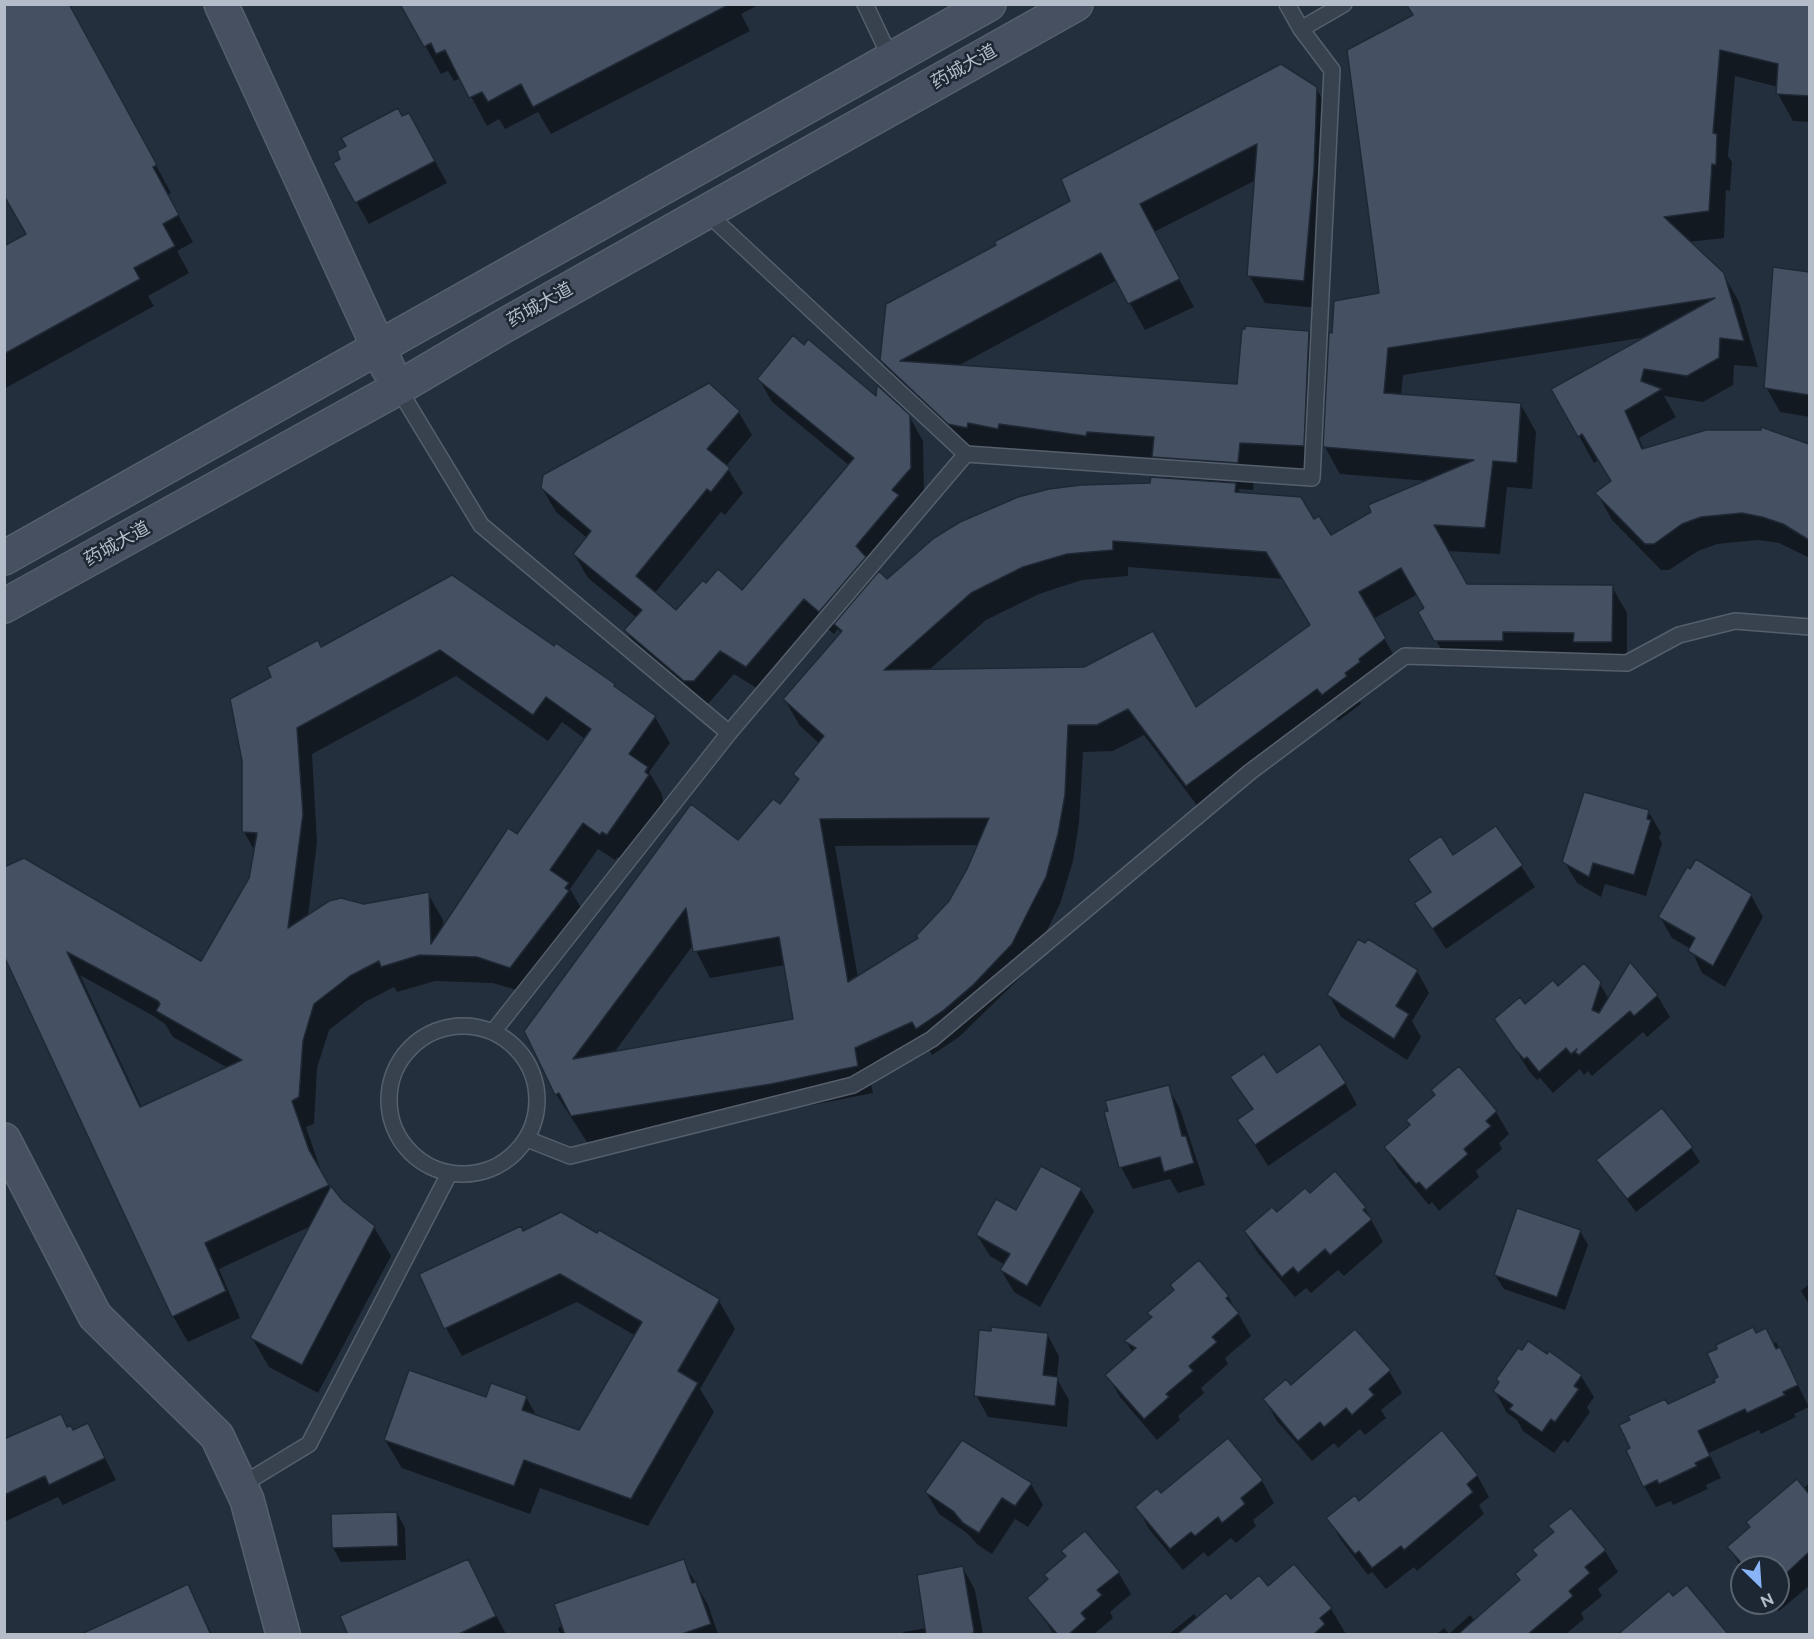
<!DOCTYPE html>
<html>
<head>
<meta charset="utf-8">
<style>
  body { margin:0 }
  #map { position:relative; width:1814px; height:1639px; overflow:hidden; background:#242f3e; font-family:Raleway,sans-serif }
  canvas { display:block }
  .frame { position:absolute; inset:0; border:6px solid #b4bcc9; pointer-events:none }
  .north { position:absolute; left:1730px; top:1555px; width:60px; height:60px; box-sizing:border-box; background:#1d2633; border:2px solid #59626f; border-radius:50%; rotate:155deg; font-size:16px; font-weight:700; line-height:24px; text-align:center; color:#b4bcc9 }
  .north::after { content:''; display:block; margin:auto; width:21px; height:27px; background:#8ab4f8; clip-path:polygon(50% 0,100% 100%,50% 72%,0 100%) }
</style>
</head>
<body>
<div id="map">
<canvas width="1814" height="1639"></canvas>
<div class="frame"></div>
<div class="north">N</div>
</div>
<script>
const context = document.querySelector('canvas').getContext('2d');
context.lineJoin = 'round';
function fillPath(path, color) { context.fillStyle = color; context.fill(path, 'evenodd'); }
const poly = rows => new Path2D(rows.map(r => 'M' + r).join(''));
function trace(path, color, width, dash) { context.strokeStyle = color; context.lineWidth = width; context.lineCap = dash ? 'butt' : 'round'; context.setLineDash(dash || []); context.stroke(path); }
function write(font, color, halo, rows, align = 'center') {
  context.font = font + ' Raleway,"Noto Sans SC",sans-serif'; context.lineWidth = 5; context.setLineDash([]); context.textBaseline = 'middle'; context.strokeStyle = halo; context.fillStyle = color; for (const [text, x, y, turn = 0] of rows) {
    context.save(); context.translate(x, y); context.rotate((+turn || 0) * Math.PI / 180); context.textAlign = isNaN(turn) ? turn : align; if (halo) context.strokeText(text, 0, 0); context.fillText(text, 0, 0); context.restore();
  }
}
fillPath(poly([
  [68,4,171,193,167,195,193,242,177,251,189,273,148,296,154,306,4,389,4,247,28,235],
  [402,4,760,4,741,14,750,31,551,134,538,112,505,129,499,119,487,126,461,78,454,81,448,71,441,74],
  [1427,4,1810,4,1810,122,1793,121,1778,94,1778,87,1735,76,1728,156,1732,162,1730,191,1726,190,1724,238,1688,242,1723,274,1739,302,1758,367,1734,365,1733,385,1703,402,1664,396,1676,417,1639,438,1644,450,1763,429,1810,446,1810,558,1779,543,1758,540,1717,544,1698,551,1669,570,1661,570,1612,520,1597,493,1612,482,1599,460,1594,463,1579,436,1647,337,1403,375,1401,396,1521,405,1536,432,1532,489,1507,487,1500,554,1447,551,1467,585,1612,587,1627,613,1627,668,1518,659,1518,668,1451,667,1420,612,1426,609,1418,594,1373,619,1400,666,1373,686,1375,690,1360,701,1361,704,1338,721,1334,715,1202,812,1144,735,1113,751,1083,752,1079,823,1073,861,1060,904,1027,971,959,1037,932,1055,928,1048,869,1075,873,1093,787,1110,587,1142,556,1094,525,1031,780,806,799,781,795,774,820,744,800,726,785,700,841,634,838,629,834,634,818,621,760,690,734,674,707,705,699,705,640,654,626,631,637,618,588,578,574,554,587,538,556,512,542,488,738,411,752,435,726,466,743,493,725,515,721,512,654,594,676,612,706,585,742,592,850,466,772,402,759,379,877,399,909,416,923,441,924,492,871,568,876,577,887,581,1167,479,1158,463,966,451,897,388,881,360,1316,88,1332,116,1319,308,1265,303,1249,275,1256,180,1154,232,1194,307,1145,330,1117,280,956,367,1238,386,1309,332,1324,360,1319,473,1255,470,1253,490,1238,489,1241,494,1314,521,1330,537,1428,481,1340,474,1325,447,1333,334,1381,294,1415,16],
  [1128,567,1283,579,1311,626,1196,709,929,670,986,620,1039,594,1082,580,1128,576],
  [979,845,950,902,920,938,858,978,835,846],
  [693,945,710,978,785,965,794,1021,613,1054],
  [402,118,421,136,447,183,369,224,335,164],
  [1774,268,1810,274,1810,417,1780,412,1766,387],
  [555,648,614,685,618,691,655,717,670,743,649,772,662,794,663,802,622,860,618,857,615,860,598,849,570,889,583,911,526,993,493,983,435,981,397,992,394,987,365,1002,329,1030,317,1068,314,1124,306,1127,323,1177,331,1190,374,1227,391,1256,318,1393,269,1367,252,1338,311,1226,219,1269,240,1318,188,1342,173,1316,4,869,201,963,250,878,255,851,244,832,321,649],
  [456,676,548,741,562,722,585,739,517,836,443,927,443,920,428,894,308,917,317,842,312,754],
  [80,975,155,1017,165,1024,173,1037,228,1068,142,1108],
  [1648,811,1661,833,1659,838,1662,843,1646,896,1605,884,1601,897,1577,883,1564,861],
  [1496,828,1535,887,1446,949,1416,903,1431,894,1410,859,1453,857],
  [1751,895,1763,917,1725,987,1702,973,1691,949,1672,938,1660,917],
  [1417,971,1429,993,1412,1021,1421,1037,1407,1060,1341,1017,1329,995],
  [1599,983,1609,999,1657,995,1670,1017,1647,1037,1643,1032,1592,1076,1588,1071,1584,1075,1580,1069,1553,1093,1540,1078,1537,1080,1529,1071,1496,1019,1558,988],
  [1459,1068,1496,1112,1509,1134,1499,1143,1502,1149,1476,1171,1479,1177,1439,1211,1432,1202,1429,1205,1399,1169,1386,1148,1411,1126],
  [1277,1075,1345,1083,1357,1105,1268,1166,1239,1120,1253,1111,1232,1077],
  [1168,1087,1180,1109,1205,1185,1178,1193,1170,1179,1133,1189,1121,1167],
  [1691,1148,1700,1162,1636,1212,1598,1161],
  [1042,1168,1081,1190,1094,1211,1040,1307,1014,1292,1001,1270,1005,1265,990,1256,977,1235,1017,1212],
  [1309,1196,1365,1208,1383,1242,1344,1276,1338,1270,1311,1293,1306,1288,1295,1297,1258,1253,1245,1232],
  [1580,1231,1588,1245,1565,1310,1504,1289,1495,1275],
  [523,1232,719,1301,735,1329,700,1389,714,1412,648,1526,540,1488,530,1514,402,1468,385,1440,487,1399,526,1397,537,1417,579,1432,636,1336,577,1302,462,1356,446,1328],
  [1810,1279,1810,1306,1801,1291,1809,1284,1807,1281],
  [1228,1296,1251,1336,1225,1358,1228,1364,1201,1388,1204,1393,1178,1416,1180,1420,1157,1440,1120,1397,1107,1375,1133,1353,1126,1341,1153,1318,1149,1313],
  [1047,1334,1059,1356,1057,1379,1069,1400,1067,1427,988,1417,976,1395],
  [1755,1335,1774,1344,1776,1342,1809,1407,1794,1414,1796,1417,1761,1434,1759,1430,1709,1453,1721,1478,1706,1485,1708,1489,1673,1505,1671,1501,1656,1507,1644,1486,1632,1449,1667,1406,1717,1383],
  [1547,1356,1581,1376,1594,1397,1587,1407,1590,1412,1568,1443,1564,1440,1554,1453,1523,1431,1517,1420,1507,1413,1495,1391],
  [1389,1371,1402,1393,1381,1410,1386,1418,1365,1435,1360,1429,1338,1448,1334,1443,1312,1461,1277,1421,1265,1400,1291,1387],
  [60,1416,68,1429,73,1431,88,1425,116,1480,63,1505,58,1497,4,1522,4,1453],
  [1477,1475,1489,1497,1479,1505,1484,1514,1417,1571,1414,1567,1386,1589,1372,1572,1368,1575,1341,1540,1328,1518,1358,1503],
  [1262,1481,1274,1503,1253,1520,1256,1526,1236,1543,1231,1538,1208,1557,1204,1552,1183,1570,1149,1529,1137,1507,1161,1495],
  [1810,1483,1810,1585,1779,1611,1772,1603,1778,1603,1778,1567,1742,1567,1742,1569,1729,1547],
  [1031,1484,1043,1505,1028,1527,1015,1519,992,1554,978,1545,967,1533,939,1514,926,1492],
  [397,1513,405,1528,406,1560,341,1562,333,1548,332,1515],
  [1550,1526,1605,1551,1618,1572,1598,1589,1602,1596,1581,1613,1584,1619,1566,1634,1437,1634,1444,1628,1449,1634,1470,1615,1475,1621,1521,1581,1538,1557,1534,1551,1554,1533],
  [1063,1552,1118,1572,1131,1594,1110,1612,1113,1618,1094,1634,1054,1634,1029,1598,1049,1580,1067,1558],
  [467,1561,506,1634,350,1634],
  [683,1561,708,1605,718,1634,560,1634,558,1628],
  [1294,1566,1331,1609,1346,1634,1169,1634,1194,1614,1198,1619,1231,1601,1268,1588],
  [963,1568,975,1590,983,1634,904,1634,903,1632,927,1628],
  [187,1586,212,1634,83,1634]
]), '#0007');
const building = poly([
  [4,4,69,4,157,165,153,167,179,215,163,224,175,246,134,268,140,279,4,354,4,246,26,234,4,196,4,4],
  [400,4,730,4,533,107,521,84,488,102,482,92,469,98,445,50,436,54,431,43,424,47,400,4],
  [1406,4,1809,4,1809,96,1776,94,1778,64,1720,50,1713,133,1717,134,1716,165,1712,164,1709,211,1664,217,1724,273,1744,341,1720,338,1719,358,1687,376,1644,369,1641,381,1662,389,1625,411,1642,449,1706,430,1761,430,1761,427,1809,444,1809,540,1783,524,1762,517,1742,513,1701,517,1682,524,1654,544,1645,544,1595,493,1611,481,1582,434,1578,437,1551,389,1715,298,1388,348,1384,393,1521,403,1517,463,1493,461,1485,528,1434,525,1467,584,1613,585,1612,642,1573,642,1574,633,1503,632,1503,641,1434,641,1418,612,1424,608,1401,568,1359,592,1386,638,1359,659,1360,662,1345,673,1347,676,1322,695,1317,689,1186,786,1128,709,1097,725,1068,725,1065,795,1058,834,1046,877,1031,906,1012,944,973,985,944,1010,916,1029,912,1022,855,1048,858,1066,771,1084,571,1116,559,1093,555,1095,524,1031,691,804,738,840,773,799,780,804,799,779,793,774,824,736,783,699,842,631,834,624,879,571,887,579,934,538,960,522,1018,497,1049,489,1081,485,1150,483,1151,477,1236,483,1235,492,1301,497,1314,519,1319,516,1331,535,1371,512,1368,505,1474,460,1323,447,1329,332,1332,333,1334,301,1379,293,1347,50,1413,15,1406,4],
  [1113,541,1266,552,1310,625,1196,707,1153,631,1084,667,884,670,971,593,1023,567,1067,554,1113,550,1113,541],
  [989,818,967,869,949,901,916,936,918,938,848,982,820,819,989,818],
  [686,908,693,952,779,937,793,1019,573,1059,686,908],
  [1281,64,1317,87,1314,170,1304,281,1247,276,1257,144,1140,204,1180,279,1128,304,1101,253,900,361,1237,384,1242,329,1245,329,1245,326,1309,331,1304,446,1240,443,1238,463,1152,457,1154,437,1087,432,1086,436,999,424,998,429,968,423,967,428,948,424,880,360,886,304,996,245,994,242,1070,201,1061,179,1281,64],
  [398,108,402,116,409,113,435,161,355,203,333,163,340,159,337,151,346,146,341,138,398,108],
  [1773,267,1809,272,1809,395,1764,388,1773,267],
  [793,335,804,345,808,339,876,396,877,385,910,415,911,468,892,490,899,495,856,546,866,557,819,612,804,599,746,667,720,651,694,681,684,681,624,630,642,610,573,554,591,531,541,488,543,475,709,383,740,411,707,449,730,468,711,492,707,489,636,576,676,610,703,580,706,583,718,569,742,590,854,458,757,379,793,335],
  [452,575,554,646,556,643,615,684,614,686,656,716,629,754,648,767,645,772,649,775,607,835,602,832,600,835,583,823,550,870,569,883,565,888,569,891,510,968,477,957,420,955,381,967,379,961,350,976,314,1004,303,1041,299,1097,292,1101,309,1150,329,1185,205,1243,226,1291,172,1317,4,956,4,867,24,858,201,961,249,878,257,833,242,832,242,761,230,699,271,677,267,667,318,640,321,647,452,575],
  [440,650,533,715,546,697,591,729,517,834,508,828,431,944,429,892,364,904,341,898,329,901,288,928,303,814,297,728,440,650],
  [67,952,158,1001,160,1004,156,1011,242,1060,140,1107,67,952],
  [1584,792,1649,810,1647,819,1651,820,1634,875,1593,863,1589,877,1562,862,1584,792],
  [1496,826,1523,865,1432,929,1414,903,1431,892,1408,859,1441,836,1453,855,1496,826],
  [1696,859,1752,894,1713,966,1688,951,1695,938,1658,917,1687,867,1690,869,1696,859],
  [1358,939,1365,943,1368,939,1418,970,1396,1006,1409,1014,1394,1039,1327,995,1358,939],
  [1630,962,1658,995,1634,1016,1630,1011,1579,1055,1575,1052,1577,1049,1571,1054,1566,1048,1539,1072,1527,1057,1524,1059,1515,1049,1494,1019,1520,997,1525,1004,1553,980,1558,986,1584,963,1601,982,1592,1010,1599,1013,1630,962],
  [1320,1044,1346,1083,1255,1145,1237,1120,1253,1109,1230,1077,1264,1054,1277,1073,1320,1044],
  [1459,1066,1497,1111,1486,1121,1491,1126,1464,1149,1468,1154,1426,1190,1419,1182,1416,1184,1384,1147,1410,1125,1406,1120,1435,1095,1431,1090,1459,1066],
  [1169,1085,1182,1136,1186,1136,1194,1163,1164,1172,1160,1157,1119,1168,1104,1112,1108,1111,1105,1101,1169,1085],
  [1662,1108,1693,1147,1627,1199,1596,1160,1662,1108],
  [1041,1166,1082,1188,1027,1286,1000,1270,1010,1254,976,1235,996,1199,1016,1210,1041,1166],
  [1335,1171,1366,1207,1363,1210,1372,1219,1330,1255,1325,1249,1298,1273,1293,1267,1282,1277,1244,1231,1272,1207,1277,1212,1305,1188,1310,1193,1335,1171],
  [331,1186,343,1201,375,1226,302,1365,250,1338,331,1186],
  [1517,1208,1581,1230,1557,1297,1494,1275,1517,1208],
  [561,1212,597,1233,599,1230,720,1299,678,1371,698,1383,631,1499,524,1460,514,1486,384,1440,409,1370,486,1397,491,1383,527,1396,522,1410,579,1430,642,1322,560,1274,444,1329,419,1274,521,1226,523,1231,561,1212],
  [1199,1260,1229,1296,1226,1298,1239,1313,1212,1337,1217,1342,1189,1366,1193,1371,1166,1394,1169,1397,1144,1419,1105,1375,1136,1348,1124,1341,1152,1317,1147,1313,1174,1290,1170,1285,1199,1260],
  [991,1327,1048,1333,1043,1375,1058,1377,1055,1406,974,1396,979,1330,991,1331,991,1327],
  [1753,1327,1756,1333,1766,1328,1776,1349,1780,1347,1798,1385,1783,1392,1785,1395,1747,1413,1745,1409,1698,1431,1710,1456,1695,1463,1697,1466,1659,1484,1657,1480,1643,1487,1626,1450,1630,1448,1619,1425,1630,1420,1628,1416,1665,1399,1668,1404,1715,1382,1714,1379,1718,1377,1707,1353,1717,1349,1716,1345,1753,1327],
  [1355,1329,1391,1370,1369,1389,1374,1395,1352,1415,1346,1408,1324,1427,1320,1422,1298,1441,1263,1399,1286,1379,1291,1385,1355,1329],
  [1528,1341,1547,1354,1549,1351,1582,1375,1574,1386,1579,1389,1555,1422,1551,1419,1542,1432,1509,1409,1513,1405,1493,1391,1499,1382,1496,1379,1518,1348,1522,1350,1528,1341],
  [61,1414,67,1427,71,1426,73,1430,88,1423,105,1458,49,1485,45,1476,4,1495,4,1439,61,1414],
  [1442,1430,1478,1475,1467,1484,1473,1492,1404,1550,1401,1546,1372,1568,1359,1551,1355,1554,1326,1518,1355,1495,1359,1501,1442,1430],
  [1228,1438,1263,1480,1241,1498,1245,1504,1222,1523,1218,1517,1195,1536,1191,1532,1170,1549,1135,1507,1157,1488,1161,1493,1228,1438],
  [962,1440,1032,1483,1015,1506,1002,1498,979,1533,963,1523,953,1511,925,1492,962,1440],
  [1797,1479,1809,1494,1809,1552,1778,1581,1778,1567,1745,1567,1727,1547,1750,1527,1746,1522,1797,1479],
  [1571,1508,1606,1550,1585,1567,1590,1573,1569,1591,1573,1596,1527,1635,1457,1635,1520,1580,1515,1574,1537,1555,1532,1550,1554,1532,1548,1526,1571,1508],
  [397,1512,398,1546,332,1548,331,1514,397,1512],
  [1085,1531,1120,1572,1097,1590,1102,1595,1081,1613,1086,1619,1068,1635,1058,1635,1027,1598,1048,1579,1044,1575,1066,1556,1061,1551,1085,1531],
  [468,1559,496,1616,457,1635,348,1635,340,1616,468,1559],
  [684,1559,692,1583,696,1582,711,1624,679,1635,565,1635,554,1604,684,1559],
  [1294,1564,1332,1608,1320,1618,1325,1624,1313,1635,1176,1635,1226,1593,1231,1599,1259,1575,1268,1586,1294,1564],
  [963,1566,974,1631,972,1635,926,1635,917,1575,963,1566],
  [188,1584,211,1635,79,1635,140,1607,188,1584],
  [1687,1585,1729,1635,1617,1635,1669,1591,1673,1596,1687,1585]
]);
fillPath(building, '#455162');
trace(building, '#1f2835', 1.5);
const lane = poly([
  [865,4,892,61],
  [1287,4,1301,29,1344,4],
  [706,212,966,454,1312,478,1332,70,1301,29],
  [398,388,481,525,729,733],
  '389 1100a74 74 0 1 1 148 0a74 74 0 1 1-148 0Z',
  [493,1032,729,733,966,454],
  [527,1139,570,1156,853,1085,932,1039,1250,772,1405,656,1627,663,1679,635,1735,621,1810,627],
  [240,1486,309,1444,449,1174]
]);
const secondary = poly([
  [221,4,388,368],
  [4,558,989,4],
  [4,606,398,388,500,328,1076,4],
  [4,1140,95,1316,217,1436,247,1500,283,1634]
]);
trace(lane, '#565f6c', 18);
trace(secondary, '#565f6c', 36);
trace(lane, '#38414e', 15);
trace(secondary, '#465061', 33);
write('18px', '#b4bcc9', '#1d2633', [
  ["药城大道",964,67,-29],
  ["药城大道",540,305,-29],
  ["药城大道",117,544,-29]
]);
</script>
</body>
</html>
